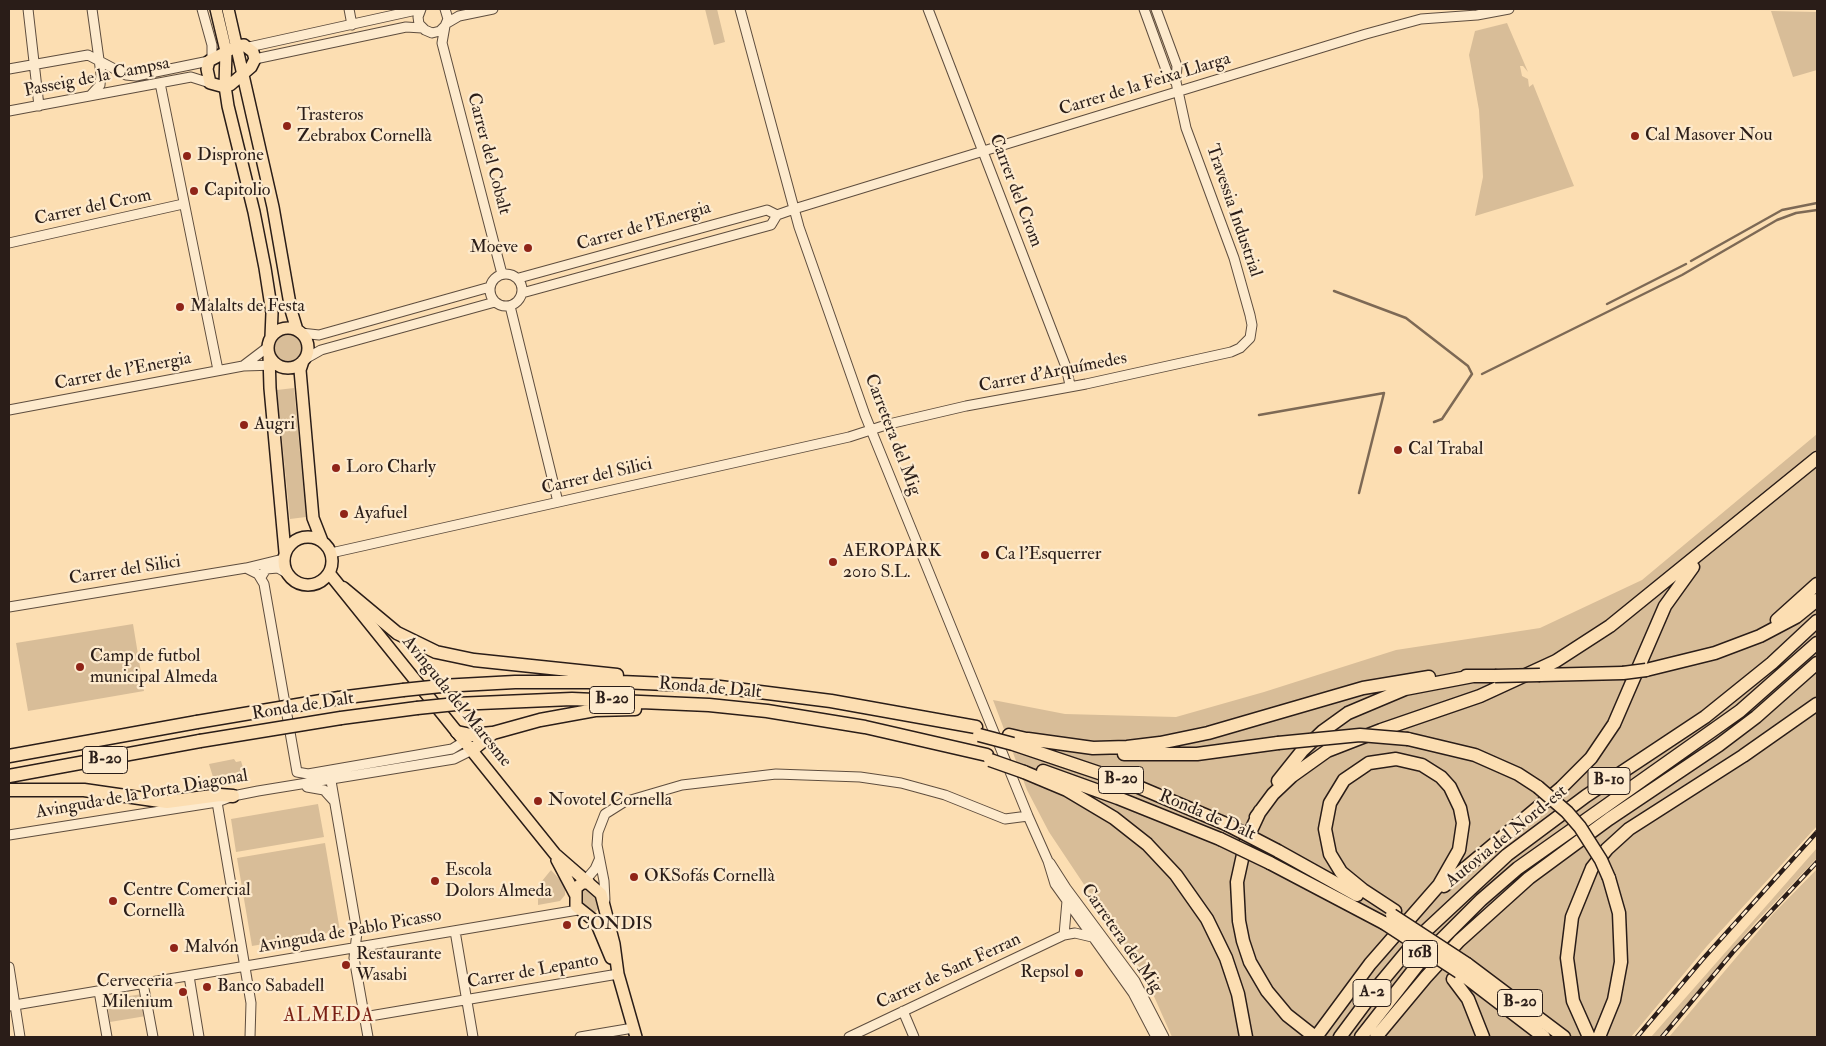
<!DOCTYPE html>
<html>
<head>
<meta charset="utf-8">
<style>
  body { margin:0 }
  #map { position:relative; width:1826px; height:1046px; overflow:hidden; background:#fcdeb2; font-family:"IM FELL Double Pica",serif }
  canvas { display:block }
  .frame { position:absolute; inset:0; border:10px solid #2a1d18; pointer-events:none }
</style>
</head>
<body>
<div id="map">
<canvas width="1826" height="1046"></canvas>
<div class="frame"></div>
</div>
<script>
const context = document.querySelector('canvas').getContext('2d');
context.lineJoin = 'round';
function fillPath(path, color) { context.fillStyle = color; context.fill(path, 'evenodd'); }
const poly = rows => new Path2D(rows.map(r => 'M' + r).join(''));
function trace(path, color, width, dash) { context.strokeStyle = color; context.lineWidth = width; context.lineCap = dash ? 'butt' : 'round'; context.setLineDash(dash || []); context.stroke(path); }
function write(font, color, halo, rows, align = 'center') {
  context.font = font + ' "IM FELL Double Pica",serif'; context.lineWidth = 4.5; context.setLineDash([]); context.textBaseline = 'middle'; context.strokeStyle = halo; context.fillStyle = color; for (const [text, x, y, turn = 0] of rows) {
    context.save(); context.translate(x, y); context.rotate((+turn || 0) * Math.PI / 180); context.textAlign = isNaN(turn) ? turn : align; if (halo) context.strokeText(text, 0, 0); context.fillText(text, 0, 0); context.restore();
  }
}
fillPath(poly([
  [705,9,717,9,725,42,714,45],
  [1771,11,1817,12,1817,70,1793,77],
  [1507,23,1528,72,1523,66,1520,66,1522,76,1528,79,1529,87,1533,84,1574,186,1475,216,1483,177,1479,110,1469,55,1475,31],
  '274 349a14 14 0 1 1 28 0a14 14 0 1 1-28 0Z',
  [294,388,306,517,290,519,277,390],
  [1817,434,1817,826,1707,946,1631,1037,1172,1037,1145,976,1049,832,1027,790,993,700,1065,714,1176,717,1264,692,1396,650,1540,628,1642,580],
  [133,624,144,691,28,711,16,643],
  [234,759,236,762,241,761,244,771,213,777,209,764],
  [318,804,324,837,236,852,231,819],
  [325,843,340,931,252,946,237,858],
  [1817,848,1817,858,1755,923,1659,1037,1651,1037],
  [1817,869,1817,1037,1669,1037,1772,915],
  [551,870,562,882,565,890,565,895,560,901,538,905,538,892,542,881],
  [586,887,596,895,600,906,594,914,583,908,579,896,582,888],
  [142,994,146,1016,110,1022,107,1000,117,998,118,1003,123,1002,123,997]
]), '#d8bd98');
trace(poly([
  [1691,261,1782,210,1817,203],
  [1334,291,1406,318,1468,366,1472,374,1442,419,1434,422],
  [1607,304,1686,264],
  [1482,374,1682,275,1777,220,1796,213,1817,210],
  [1259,415,1384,393,1359,493]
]), '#7d6955', 2.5);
const minor = poly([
  [28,9,39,106],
  [202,9,212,45,212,59],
  [349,9,352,25],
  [421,9,418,17,419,24,425,30,432,33,440,31,445,26,448,19,445,9],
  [740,9,799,227,865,415,1028,816,1048,861,1055,884,1133,993,1156,1037],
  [928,9,1066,367,1070,385],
  [1144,9,1168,75,1176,82],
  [447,23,459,16,493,9],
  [445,26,442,43,502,274],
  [249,47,421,9],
  [255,59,406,27,422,28],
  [9,69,88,55,126,75,136,76,209,61],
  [160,83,218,370],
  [90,96,100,85,101,74,92,9],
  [9,111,191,77,210,83],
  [9,243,183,204],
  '490 290a16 16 0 1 1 32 0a16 16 0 1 1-32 0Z',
  [519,278,767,210,777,215],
  [522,293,760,228,771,225,777,215,794,209,1366,34,1421,19,1477,15,1509,9],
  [510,306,558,502],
  [301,333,319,335,490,287],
  [305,359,321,350,495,302],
  [243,366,268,347],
  [9,410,243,366,277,365],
  [331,553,849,437,889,424,966,406,1086,384,1231,352,1240,348,1250,338,1252,325,1250,315,1234,258,1186,128,1176,82,1177,66,1156,9],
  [246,568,258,574,264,584,297,772,308,774,452,749,465,741],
  [261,577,266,569,278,568,285,572],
  [9,607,246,568,283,559],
  [330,775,357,932,354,958,368,1037],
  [307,787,324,790,334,801],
  [217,802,251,1003,250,1037],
  [9,835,217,802,233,796,258,791,454,759,472,750],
  [1050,863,1066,888,1135,981,1164,1037],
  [583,883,595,869,599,860],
  [605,900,604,881,597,845,598,832,605,814,624,802,682,785,776,774,860,777,901,783,945,795,1005,819,1028,816],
  [455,931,473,1037],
  [1064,935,1067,901],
  [9,967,20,1037],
  [189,976,199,1037],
  [143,983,153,1037],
  [99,991,107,1037],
  [9,1006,578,910],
  [903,1011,914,1037],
  [364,1017,618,974],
  [580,1037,633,1028],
  [849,1037,1064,935,1075,933,1092,937]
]);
const major = poly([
  [216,9,226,51,225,86,228,106,254,212,265,268,272,313,271,337],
  [228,9,273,207,291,310,297,330],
  [244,45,253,52,255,59,251,67,230,85,221,86,210,83,207,69,209,61,237,46,244,45],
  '268 348a20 20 0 1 1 40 0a20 20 0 1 1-40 0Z',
  [269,355,270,388,285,552],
  [303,361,300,370,313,518,322,541],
  '284 561a24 24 0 1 1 48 0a24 24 0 1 1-48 0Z',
  [329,573,555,854,601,894,614,944,618,974,636,1037],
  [557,860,575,894],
  [589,883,582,883,576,888,576,906,596,922,611,958]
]);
const highway = poly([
  [343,588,397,633,436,652,474,660,617,675],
  [1777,620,1817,584],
  [1646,670,1715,653,1760,636,1796,617,1817,600],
  [1540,675,1623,673],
  [1466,676,1495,676],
  [441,686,515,682,621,682,712,686,831,701,976,727],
  [339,698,403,690],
  [456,704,572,699,709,705,767,711,865,727,987,755],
  [341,718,417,708],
  [457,732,471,735,492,733],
  [1009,735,1035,741],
  [1028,739,1093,748,1127,747,1160,743,1208,733,1363,688,1429,677],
  [1408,739,1475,755,1518,774,1538,787],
  [1013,744,1129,783,1226,824],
  [472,750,493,733,540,720,595,710,635,709],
  [1124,754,1197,754,1278,743],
  [9,756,197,722],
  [1043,771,1118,798,1220,839],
  [1024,772,1067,790,1114,818,1147,844,1176,875,1207,919,1226,958,1238,994,1246,1037],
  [9,776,200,741],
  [1278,781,1302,751,1323,731,1348,713,1405,689,1473,676],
  [9,790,84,790,167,802,220,795,233,796],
  [1260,811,1246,841,1237,882,1239,921,1243,941,1250,962,1267,991,1287,1015,1315,1037],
  [1256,817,1273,794,1292,776,1327,751,1381,730,1480,696,1556,661,1610,626,1817,458],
  [1278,851,1357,895],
  [1270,863,1384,923],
  [1444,886,1561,788,1591,758,1614,724,1665,606,1693,567],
  [1467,964,1564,1037],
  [1459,972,1544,1037],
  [1453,979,1468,999,1483,1037],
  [1316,1037,1370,964,1439,885,1459,850,1463,823,1460,808,1450,787,1441,777,1422,765,1396,759,1369,763,1344,780,1330,803,1325,829,1330,854,1341,872,1363,890,1395,911],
  [1340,1037,1378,986,1418,938,1507,855,1586,796,1705,717,1772,663,1817,621],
  [1361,1037,1423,958,1481,900,1518,868,1740,711,1817,643],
  [1376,1037,1426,977,1459,941,1529,878,1609,819,1719,745,1756,717,1817,663],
  [1589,1037,1573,1001,1567,958,1572,917,1592,868,1607,849,1629,829,1743,756,1817,704],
  [1599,1037,1614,1000,1621,962,1619,913,1609,878]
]);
trace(minor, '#5e4d3e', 11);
trace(major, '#2a1d18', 14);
trace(highway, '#2a1d18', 15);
trace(minor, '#fdeacd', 9);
trace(major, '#fcdeb2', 11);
trace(highway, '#fcdeb2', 12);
const rail = poly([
  [1637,1037,1702,960,1817,832],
  [1662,1037,1733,952,1817,862]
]);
trace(rail, '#2a1d18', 4.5);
trace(rail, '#fdeacd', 2.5, [8]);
const highwayBridge = poly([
  [1623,673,1646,670],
  [1495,676,1540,675],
  [403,690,441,686],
  [417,708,456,704],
  [197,722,339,698],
  [979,735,1013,744],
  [200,741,341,718],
  [1278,743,1360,735,1408,739],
  [990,760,1024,772],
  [1538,787,1567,812,1580,827,1601,860,1609,878],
  [1226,824,1278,851],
  [1220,839,1270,863],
  [1392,915,1467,964],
  [1384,923,1459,972]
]);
trace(highwayBridge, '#2a1d18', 15, []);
trace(highwayBridge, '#fcdeb2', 12);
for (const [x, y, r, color] of [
  [287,126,5,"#8f2418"],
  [1635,136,5,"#8f2418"],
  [187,156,5,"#8f2418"],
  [194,191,5,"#8f2418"],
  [528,248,5,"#8f2418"],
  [180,307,5,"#8f2418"],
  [244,425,5,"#8f2418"],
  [1398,450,5,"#8f2418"],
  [336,468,5,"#8f2418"],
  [344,514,5,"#8f2418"],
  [985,555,5,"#8f2418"],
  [833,562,5,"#8f2418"],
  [80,667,5,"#8f2418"],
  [538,801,5,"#8f2418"],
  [634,877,5,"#8f2418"],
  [435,881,5,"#8f2418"],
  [113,901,5,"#8f2418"],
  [567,925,5,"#8f2418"],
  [174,948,5,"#8f2418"],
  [346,965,5,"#8f2418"],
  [1079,973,5,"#8f2418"],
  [207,987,5,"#8f2418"],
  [183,992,5,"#8f2418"]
]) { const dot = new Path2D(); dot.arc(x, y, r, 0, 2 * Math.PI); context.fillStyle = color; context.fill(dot); trace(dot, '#fdeacd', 2); }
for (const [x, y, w] of [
  [612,700,45],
  [105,760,45],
  [1121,780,45],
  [1609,781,42],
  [1420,954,35],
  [1372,993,38],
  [1520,1003,45]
]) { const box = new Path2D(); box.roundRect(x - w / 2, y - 13.5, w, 27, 4); context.fillStyle = '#fdeacd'; context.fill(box); trace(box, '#2a1d18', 1); }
write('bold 16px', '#2a1d18', null, [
  ["B-20",612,700],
  ["B-20",105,760],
  ["B-20",1121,780],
  ["B-10",1609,781],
  ["16B",1420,954],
  ["A-2",1372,993],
  ["B-20",1520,1003]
]);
write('18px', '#2a1d18', '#fdeacd', [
  ["Passeig de la Campsa",97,78,-11],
  ["Carrer de la Feixa Llarga",1145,85,-17],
  ["Carrer del Cobalt",488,154,75],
  ["Carrer del Crom",1015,191,69],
  ["Carrer del Crom",93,208,-12],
  ["Travessia Industrial",1233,211,71],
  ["Carrer de l'Energia",644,227,-16],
  ["Carrer de l'Energia",123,372,-11],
  ["Carrer d'Arquímedes",1053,373,-11],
  ["Carretera del Mig",892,435,69],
  ["Carrer del Silici",597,477,-13],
  ["Carrer del Silici",125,571,-9],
  ["Ronda de Dalt",710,689,5],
  ["Avinguda del Maresme",456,702,51],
  ["Ronda de Dalt",303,707,-9],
  ["Avinguda de la Porta Diagonal",142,795,-10],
  ["Ronda de Dalt",1207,816,23],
  ["Autovia del Nord-est",1507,837,-39],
  ["Avinguda de Pablo Picasso",350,932,-10],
  ["Carretera del Mig",1121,939,55],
  ["Carrer de Lepanto",533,972,-10],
  ["Carrer de Sant Ferran",949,972,-25]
]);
write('18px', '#2a1d18', '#fdeacd', [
  ["Trasteros",297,116],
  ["Zebrabox Cornellà",297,137],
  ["Cal Masover Nou",1645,136],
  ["Disprone",197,156],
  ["Capitolio",204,191],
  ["Moeve",518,248,"right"],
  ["Malalts de Festa",190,307],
  ["Augri",254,425],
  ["Cal Trabal",1408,450],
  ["Loro Charly",346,468],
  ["Ayafuel",354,514],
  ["AEROPARK",843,552],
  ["2010 S.L.",843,573],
  ["Ca l'Esquerrer",995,555],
  ["Camp de futbol",90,657],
  ["municipal Almeda",90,678],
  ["Novotel Cornella",548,801],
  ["Escola",445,871],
  ["Dolors Almeda",445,892],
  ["OKSofás Cornellà",644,877],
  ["Centre Comercial",123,891],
  ["Cornellà",123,912],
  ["CONDIS",577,925],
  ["Malvón",184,948],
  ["Restaurante",356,955],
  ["Wasabi",356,976],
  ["Repsol",1069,973,"right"],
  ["Cerveceria",173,982,"right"],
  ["Milenium",173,1003,"right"],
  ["Banco Sabadell",217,987]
], 'left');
context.letterSpacing = '1px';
write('19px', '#7a1f14', '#fdeacd', [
  ["ALMEDA",329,1017]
]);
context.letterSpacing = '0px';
</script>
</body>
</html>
